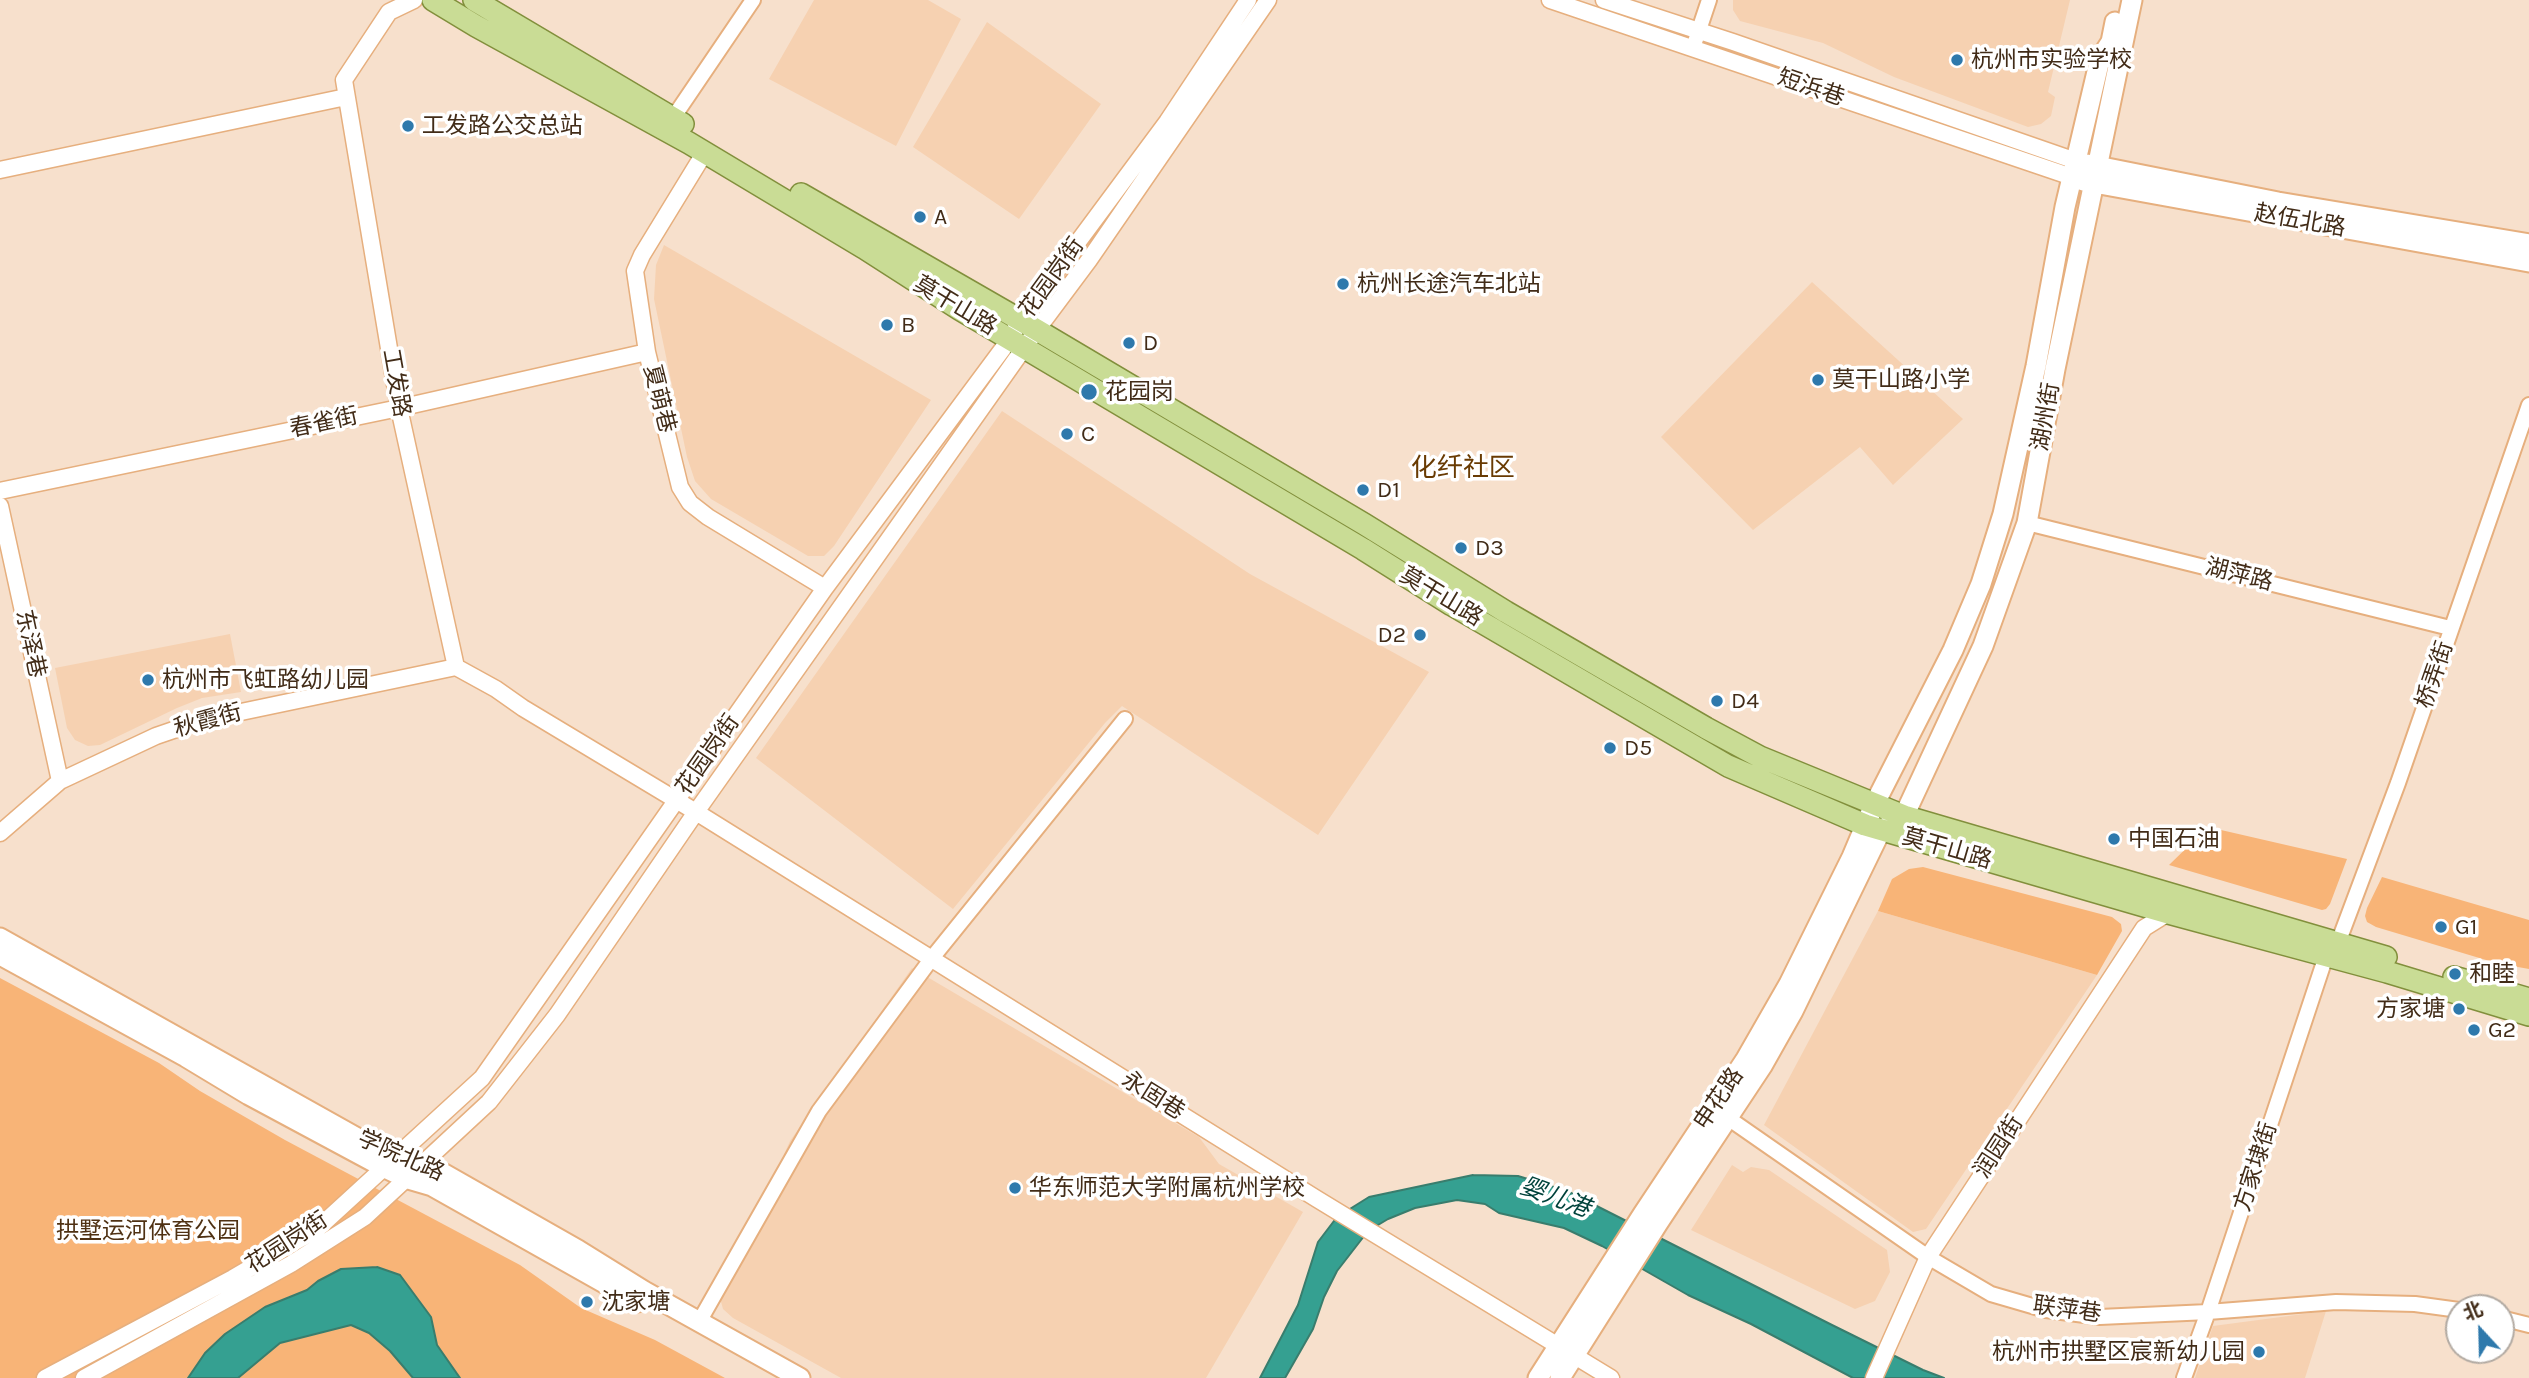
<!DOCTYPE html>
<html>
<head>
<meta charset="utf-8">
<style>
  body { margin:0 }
  #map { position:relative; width:2529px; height:1378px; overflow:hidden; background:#f7e0cc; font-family:Karla,"Noto Sans SC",sans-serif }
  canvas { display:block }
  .north { position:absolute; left:2445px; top:1294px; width:70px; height:70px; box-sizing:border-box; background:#fff; border:2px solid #b3aba3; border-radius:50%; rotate:338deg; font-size:19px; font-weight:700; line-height:28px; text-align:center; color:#422c18 }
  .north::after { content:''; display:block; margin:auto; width:24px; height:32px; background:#2e79ac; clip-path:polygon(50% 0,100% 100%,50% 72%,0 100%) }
</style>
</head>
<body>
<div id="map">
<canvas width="2529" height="1378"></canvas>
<div class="north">北</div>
</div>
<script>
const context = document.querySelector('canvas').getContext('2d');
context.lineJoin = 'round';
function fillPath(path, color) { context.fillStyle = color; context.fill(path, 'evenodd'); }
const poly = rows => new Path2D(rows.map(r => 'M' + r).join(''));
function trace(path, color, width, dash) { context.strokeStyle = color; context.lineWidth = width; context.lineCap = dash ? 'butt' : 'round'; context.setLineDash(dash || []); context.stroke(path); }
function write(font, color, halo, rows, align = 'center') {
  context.font = font + ' Karla,"Noto Sans SC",sans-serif'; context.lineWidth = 7; context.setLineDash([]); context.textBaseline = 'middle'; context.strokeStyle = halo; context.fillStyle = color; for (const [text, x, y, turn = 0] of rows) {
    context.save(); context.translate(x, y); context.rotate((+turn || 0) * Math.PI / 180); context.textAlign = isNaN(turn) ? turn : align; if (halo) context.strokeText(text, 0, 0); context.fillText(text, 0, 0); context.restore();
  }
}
fillPath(poly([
  [814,0,928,0,961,19,896,146,769,79],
  [1733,0,2070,0,2048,92,2055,97,2051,116,2041,124,2028,127,1894,77,1823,43,1740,21,1733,10],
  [987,22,1101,104,1019,219,913,147],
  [664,245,931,400,834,546,824,556,808,556,711,499,695,481,687,457,654,299,656,265],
  [1812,282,1963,419,1893,485,1860,447,1753,530,1661,437],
  [1002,411,1250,574,1429,672,1318,835,1122,706,1105,723,953,909,756,758],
  [230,634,241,692,202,698,177,708,100,745,88,746,75,740,67,728,55,668],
  [1878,911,2097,975,1926,1229,1913,1232,1764,1125],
  [912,968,1199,1137,1219,1164,1303,1212,1206,1378,841,1378,733,1318,723,1309,720,1298,790,1141],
  [1732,1165,1743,1172,1751,1167,1769,1170,1887,1250,1890,1272,1875,1301,1855,1309,1691,1230],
  [2326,1311,2305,1378,2195,1378,2213,1326]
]), '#f6d1b1');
fillPath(poly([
  [2208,827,2347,859,2330,904,2326,909,2322,910,2169,865],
  [1923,867,2112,917,2121,924,2122,931,2097,975,1878,911,1892,879,1909,869],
  [2382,877,2529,920,2529,969,2496,963,2376,927,2367,922,2365,916,2367,908],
  [0,978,159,1063,200,1091,285,1140,520,1265,581,1308,655,1340,725,1378,0,1378]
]), '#f8b477');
const water = poly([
  [1473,1175,1518,1176,1567,1191,1832,1325,1923,1370,1944,1378,1853,1378,1751,1324,1688,1295,1602,1246,1564,1228,1499,1213,1485,1204,1457,1200,1415,1208,1388,1219,1368,1231,1337,1271,1324,1297,1313,1329,1285,1378,1260,1378,1298,1305,1318,1242,1337,1217,1369,1197,1473,1175],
  [377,1267,400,1275,431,1317,437,1345,460,1378,413,1378,390,1351,369,1333,351,1325,280,1343,238,1378,188,1378,205,1353,225,1334,265,1307,307,1290,318,1281,341,1269,377,1267]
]);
fillPath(water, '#35a091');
trace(water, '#397d6d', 2);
const minor = poly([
  [1693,48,1709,0],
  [673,118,753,0],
  [2027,523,2450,628],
  [2338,943,2398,783,2529,405],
  [1728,1118,1928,1257,1991,1294,2046,1310,2100,1317,2208,1312,2336,1302,2415,1304,2459,1310],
  [2501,1318,2529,1325],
  [699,1322,819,1111,932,958,1125,719],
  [2184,1378,2208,1312,2326,956]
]);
const tertiary = poly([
  [414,0,389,12,344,80,399,408,456,667],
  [1550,0,2072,177],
  [1604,0,1733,42,2076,161],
  [705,152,642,255,635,271,647,352,680,487,690,503,708,517,825,588],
  [0,170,346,97],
  [0,491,399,408,647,352],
  [0,506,60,781],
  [0,833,60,781,156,736,191,724,241,712,456,667,496,689,523,708,696,812,1317,1199,1611,1378],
  [45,1378,233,1278,317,1229,482,1078,825,588,1010,339,1020,320,1167,122,1248,0],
  [84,1378,291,1264,365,1217,489,1102,557,1015,696,812,1036,331,1089,260,1268,0],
  [1874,1378,1928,1257,2144,928,2168,913]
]);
const secondary = poly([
  [2087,164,2278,202,2529,244],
  [2083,181,2529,262],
  [0,938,393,1158,425,1163,578,1250,644,1291,800,1378],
  [0,955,186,1057,249,1095,385,1168,408,1179,432,1186,638,1302],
  [1538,1378,1643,1214,1746,1059,1789,984,1852,857,1874,805,1953,650,1981,584,2003,514,2036,366,2065,207,2100,59,2111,42,2115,22],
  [1560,1378,1658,1223,1762,1066,1793,1011,1881,830,1904,816,1983,646,2027,523,2055,369,2132,0]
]);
const primary = poly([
  [433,0,476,26,689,143,864,248,959,309,1363,549,1452,605,1728,766,1865,825,2168,913,2387,972,2529,1015],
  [474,0,683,124],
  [801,194,1020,320,1364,524,1506,612,1706,728,1760,757,1904,816,2386,957],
  [2454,977,2529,999]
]);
trace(minor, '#e6af7e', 18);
trace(tertiary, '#e6af7e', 19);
trace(secondary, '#e6af7e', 23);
trace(primary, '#828f3c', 24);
trace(minor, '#fff', 14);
trace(tertiary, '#fff', 16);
trace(secondary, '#fff', 19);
trace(primary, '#c9dc95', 21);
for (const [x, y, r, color] of [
  [1957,60,7,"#2e79ac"],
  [408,126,7,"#2e79ac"],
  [920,217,7,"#2e79ac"],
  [1343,284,7,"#2e79ac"],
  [887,325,7,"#2e79ac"],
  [1129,343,7,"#2e79ac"],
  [1818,380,7,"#2e79ac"],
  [1089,392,9,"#2e79ac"],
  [1067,434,7,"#2e79ac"],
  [1363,490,7,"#2e79ac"],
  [1461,548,7,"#2e79ac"],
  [1420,635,7,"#2e79ac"],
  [148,680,7,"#2e79ac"],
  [1717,701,7,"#2e79ac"],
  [1610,748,7,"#2e79ac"],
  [2114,839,7,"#2e79ac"],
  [2441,927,7,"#2e79ac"],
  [2455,974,7,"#2e79ac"],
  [2459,1009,7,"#2e79ac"],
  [2474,1030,7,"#2e79ac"],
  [1015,1188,7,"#2e79ac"],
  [587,1302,7,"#2e79ac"],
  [2259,1352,7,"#2e79ac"]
]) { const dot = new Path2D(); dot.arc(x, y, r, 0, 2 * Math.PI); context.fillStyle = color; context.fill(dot); trace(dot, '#fff', 2.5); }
write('23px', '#422c18', '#fff', [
  ["杭州市实验学校",1971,60],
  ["工发路公交总站",422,126],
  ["A",934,217],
  ["杭州长途汽车北站",1357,284],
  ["B",901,325],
  ["D",1143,343],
  ["莫干山路小学",1832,380],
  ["花园岗",1105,392],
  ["C",1081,434],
  ["D1",1377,490],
  ["D3",1475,548],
  ["D2",1406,635,"right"],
  ["杭州市飞虹路幼儿园",162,680],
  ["D4",1731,701],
  ["D5",1624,748],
  ["中国石油",2128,839],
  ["G1",2455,927],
  ["和睦",2469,974],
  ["方家塘",2445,1009,"right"],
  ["G2",2488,1030],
  ["华东师范大学附属杭州学校",1029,1188],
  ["沈家塘",601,1302],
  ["杭州市拱墅区宸新幼儿园",2245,1352,"right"]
], 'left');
write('23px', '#422c18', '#fff', [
  ["短浜巷",1811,88,19],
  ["赵伍北路",2300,221,10],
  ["花园岗街",1052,278,-54],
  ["莫干山路",955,306,31],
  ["工发路",396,383,80],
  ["夏萌巷",659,399,76],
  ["湖州街",2046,417,-80],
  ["春雀街",324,423,-12],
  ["湖萍路",2239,575,14],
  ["莫干山路",1441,597,31],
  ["东泽巷",30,644,78],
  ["桥弄街",2435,675,-71],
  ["秋霞街",208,721,-15],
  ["花园岗街",708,755,-55],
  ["莫干山路",1947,849,16],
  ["永固巷",1153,1096,32],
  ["申花路",1719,1099,-56],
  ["润园街",1999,1147,-57],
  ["学院北路",401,1156,24],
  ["方家埭街",2256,1167,-72],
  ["花园岗街",287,1243,-33],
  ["联萍巷",2067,1310,8]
]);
write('23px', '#4f3113', '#fff', [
  ["拱墅运河体育公园",148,1231]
]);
write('italic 24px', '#00423b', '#fff', [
  ["婴儿港",1555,1198,20]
]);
write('26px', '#693b03', '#fff', [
  ["化纤社区",1463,469]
]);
</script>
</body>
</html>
